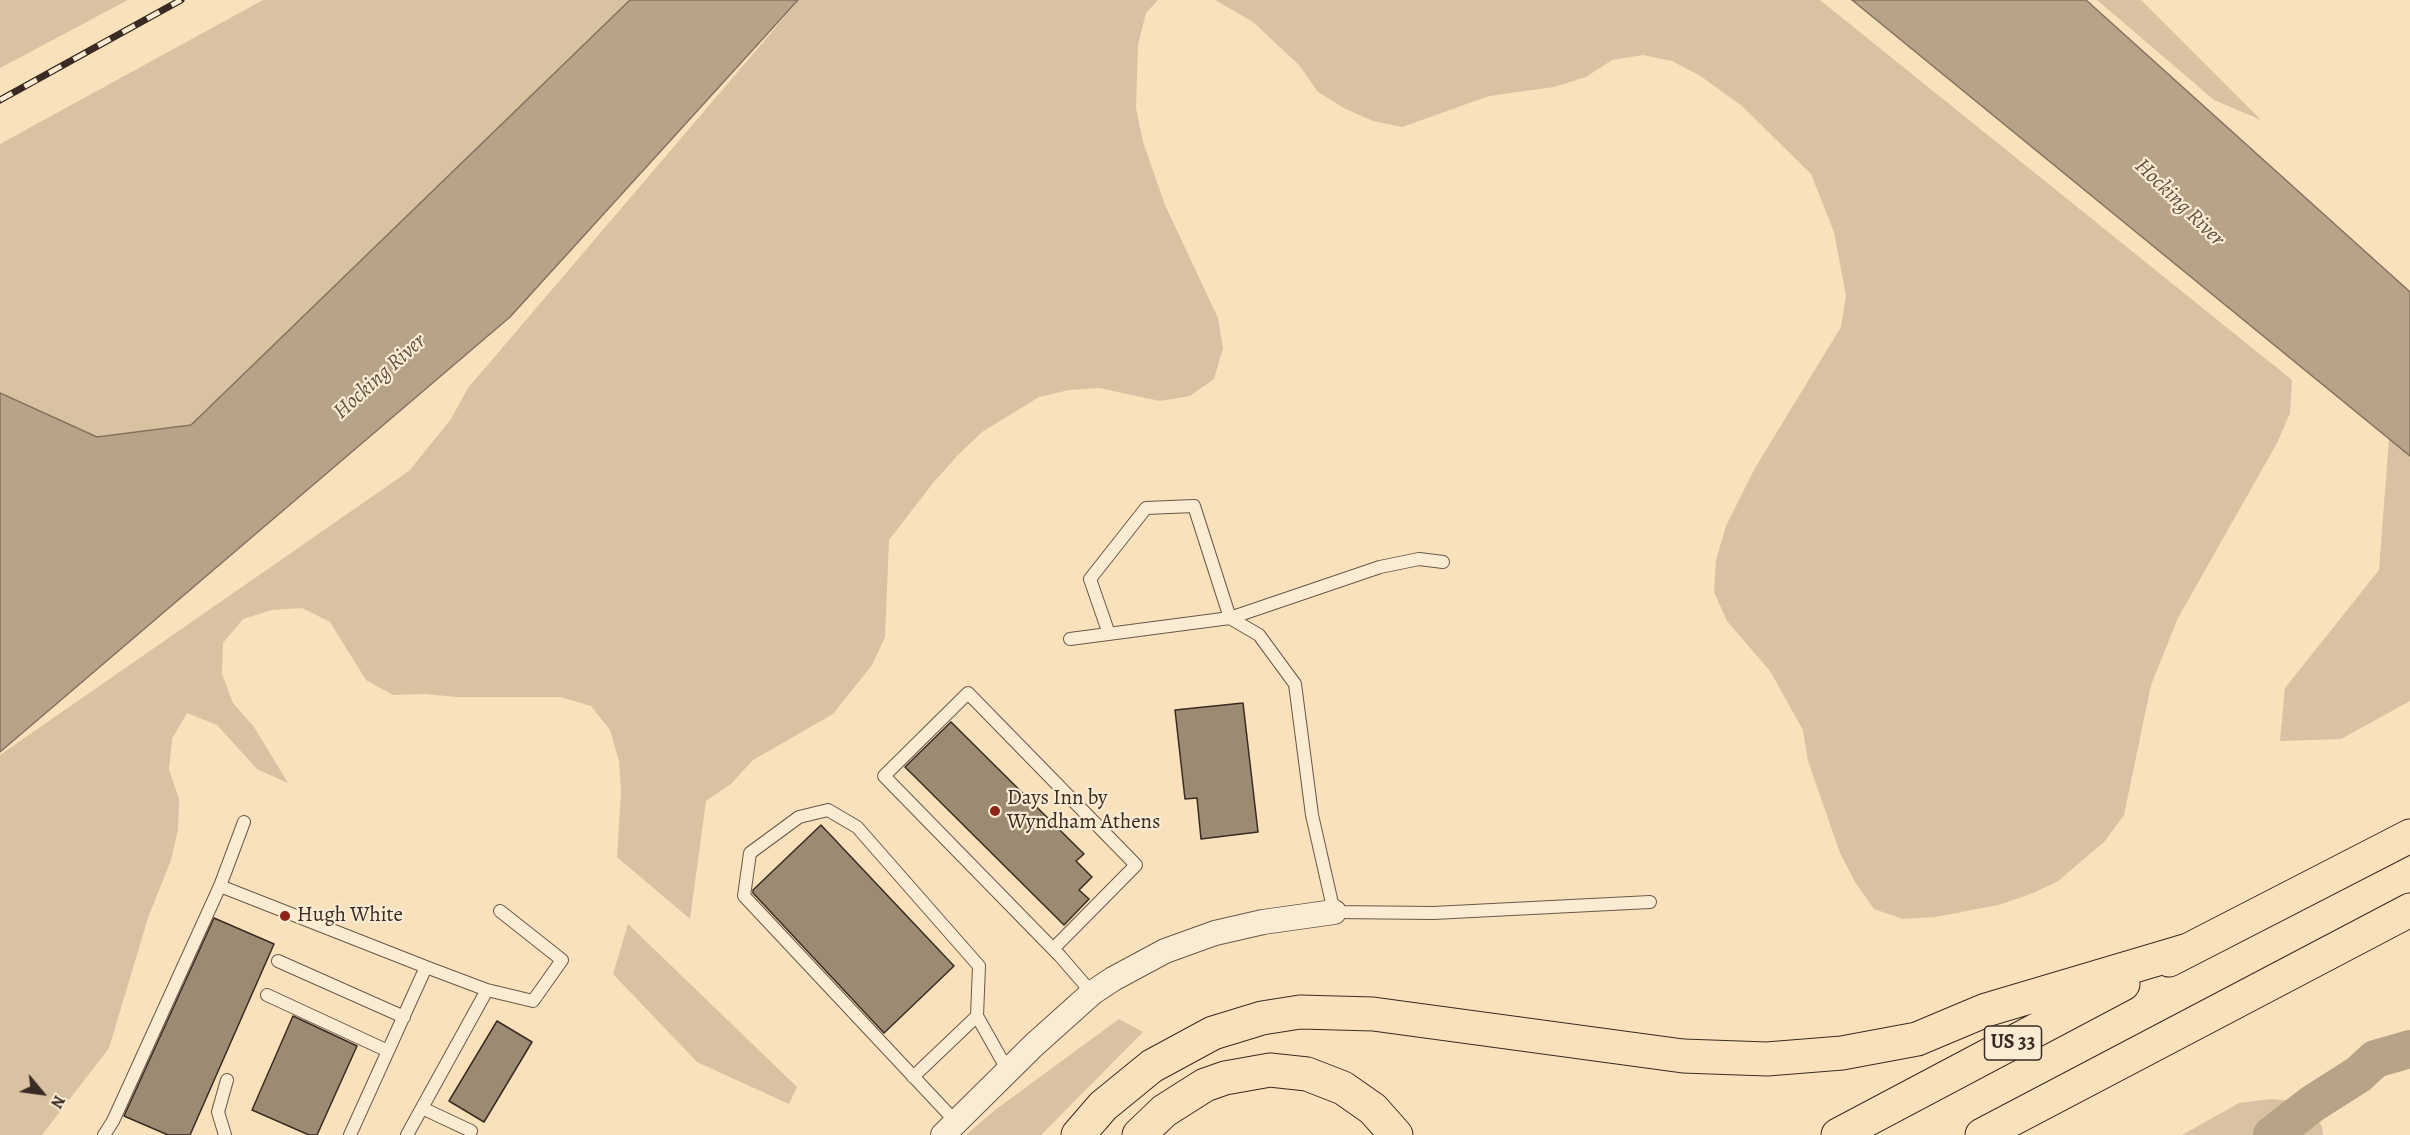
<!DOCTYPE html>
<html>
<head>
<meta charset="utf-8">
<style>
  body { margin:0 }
  #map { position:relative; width:2410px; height:1135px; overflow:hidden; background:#f8e1bb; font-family:Alegreya,serif }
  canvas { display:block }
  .north { position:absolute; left:12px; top:1063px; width:60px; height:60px; -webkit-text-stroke:4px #faecd3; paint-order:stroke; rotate:119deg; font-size:16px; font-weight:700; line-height:24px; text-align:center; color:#392b23 }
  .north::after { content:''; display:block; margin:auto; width:21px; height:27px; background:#392b23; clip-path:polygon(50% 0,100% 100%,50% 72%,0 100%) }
</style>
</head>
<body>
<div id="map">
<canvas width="2410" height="1135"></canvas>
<div class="north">N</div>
</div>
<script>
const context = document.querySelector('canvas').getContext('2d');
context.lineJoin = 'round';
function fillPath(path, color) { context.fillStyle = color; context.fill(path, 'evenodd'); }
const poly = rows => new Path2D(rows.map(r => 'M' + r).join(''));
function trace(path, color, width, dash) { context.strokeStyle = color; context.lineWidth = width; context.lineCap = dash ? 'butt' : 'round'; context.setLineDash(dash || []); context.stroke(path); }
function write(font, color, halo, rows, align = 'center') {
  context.font = font + ' Alegreya,serif'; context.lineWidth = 4.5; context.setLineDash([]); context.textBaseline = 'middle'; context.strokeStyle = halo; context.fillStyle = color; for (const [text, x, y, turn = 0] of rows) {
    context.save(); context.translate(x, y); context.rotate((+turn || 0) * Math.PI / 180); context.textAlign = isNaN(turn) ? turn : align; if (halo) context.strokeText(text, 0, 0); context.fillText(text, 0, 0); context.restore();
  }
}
fillPath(poly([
  [0,0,128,0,0,68],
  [263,0,630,0,191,425,97,437,0,393,0,144],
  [799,0,1158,0,1146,13,1138,45,1136,108,1143,142,1165,205,1218,318,1223,348,1214,379,1190,396,1160,401,1099,388,1069,390,1039,397,982,432,958,455,933,483,889,540,885,637,872,665,833,714,753,760,731,784,706,801,690,919,617,857,621,793,619,761,610,730,591,706,560,697,457,697,425,694,393,695,366,680,330,622,302,608,272,610,243,619,223,643,222,674,233,703,254,727,288,783,257,769,217,725,187,713,172,739,169,770,179,799,178,830,171,860,148,918,109,1048,42,1135,0,1135,0,755,409,471,451,419,468,388],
  [1215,0,1820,0,2292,380,2290,413,2277,443,2178,618,2151,685,2124,815,2105,841,2057,882,2028,895,1998,905,1935,917,1903,919,1874,909,1855,882,1840,853,1808,761,1803,730,1770,671,1727,621,1714,592,1716,560,1726,526,1755,468,1841,327,1846,296,1834,232,1811,174,1742,106,1699,75,1672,61,1643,55,1612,60,1586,77,1554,87,1489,96,1402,127,1373,121,1344,108,1318,92,1299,65,1253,22],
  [2097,0,2141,0,2261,120,2214,100],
  [2389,439,2410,456,2410,701,2341,739,2280,741,2285,688,2379,570],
  [628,924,797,1087,789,1104,697,1062,613,974],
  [1119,1019,1143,1032,1041,1135,966,1135,995,1110],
  [2271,1099,2302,1102,2322,1126,2323,1135,2182,1135,2239,1103]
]), '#d8c2a1');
const water = poly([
  [630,0,798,0,510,317,0,752,0,393,97,437,191,425,630,0],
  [1852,0,2086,0,2410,292,2410,456,1852,0]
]);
fillPath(water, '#b7a387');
trace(water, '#85735f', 1.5);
trace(poly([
  [2272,1135,2312,1104,2359,1074,2375,1059,2410,1049]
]), '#b7a387', 38);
const building = poly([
  [1243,703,1258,832,1201,839,1197,798,1185,799,1175,710,1243,703],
  [951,722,1084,854,1076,861,1092,877,1079,890,1089,899,1064,925,905,767,951,722],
  [821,825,954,966,884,1033,753,893,753,890,821,825],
  [214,918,274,944,190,1135,168,1135,124,1116,214,918],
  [293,1016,357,1046,317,1135,309,1135,252,1110,293,1016],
  [497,1021,532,1042,484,1122,449,1101,497,1021]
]);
fillPath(building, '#9c8a72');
trace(building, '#392b23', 1.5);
const lane = poly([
  [1109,634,1090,579,1146,508,1194,506,1230,618,1380,567,1419,559,1443,562],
  [1070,639,1230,618,1259,635,1295,684,1312,815,1334,912,1433,913,1650,902],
  [220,886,426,967,350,1135],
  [1053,949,1136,865,968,693,884,776,1060,956,1092,993],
  [278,961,404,1017],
  [426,967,487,990,533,1001,562,960,500,911],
  [267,995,388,1051],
  [913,1077,977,1016],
  [422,1108,471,1131],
  [956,1122,744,896,750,853,799,817,828,810,857,827,979,966,977,1016,1008,1071],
  [104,1135,113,1121,220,886,244,822],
  [225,1135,218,1112,227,1080],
  [407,1135,487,990]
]);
const street = poly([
  [943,1135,1034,1045,1092,993,1113,979,1165,951,1215,933,1263,922,1334,912]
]);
const highway = poly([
  [2169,960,2410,836],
  [1078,1135,1103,1106,1152,1066,1213,1033,1262,1018,1300,1012,1373,1014,1683,1056,1767,1059,1842,1053,1917,1039,1986,1010,2188,950],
  [1139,1135,1164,1111,1205,1085,1225,1078,1270,1070,1307,1074,1343,1088,1373,1109,1396,1135],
  [1838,1135,2123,984],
  [1982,1135,2410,910]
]);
trace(lane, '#695849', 14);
trace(street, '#695849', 26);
trace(highway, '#392b23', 35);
trace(lane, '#faecd3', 12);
trace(street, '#faecd3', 24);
trace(highway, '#f8e1bb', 33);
const rail = poly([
  [0,100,181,0]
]);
trace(rail, '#392b23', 7);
trace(rail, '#faecd3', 4.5, [14]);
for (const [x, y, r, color] of [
  [995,811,6,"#8f2418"],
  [285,916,6,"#8f2418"]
]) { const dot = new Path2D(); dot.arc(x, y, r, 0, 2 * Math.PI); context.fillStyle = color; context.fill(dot); trace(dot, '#faecd3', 2); }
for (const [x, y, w] of [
  [2013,1043,57]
]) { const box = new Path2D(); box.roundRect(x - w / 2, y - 17, w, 34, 4.5); context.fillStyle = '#faecd3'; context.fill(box); trace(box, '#392b23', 1.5); }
write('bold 20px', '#392b23', null, [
  ["US 33",2013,1043]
]);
write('21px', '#392b23', '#faecd3', [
  ["Days Inn by",1007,799],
  ["Wyndham Athens",1007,823],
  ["Hugh White",297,916]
], 'left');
write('italic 22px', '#5f4f41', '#faecd3', [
  ["Hocking River",2179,203,44],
  ["Hocking River",380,377,-42]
]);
</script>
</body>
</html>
